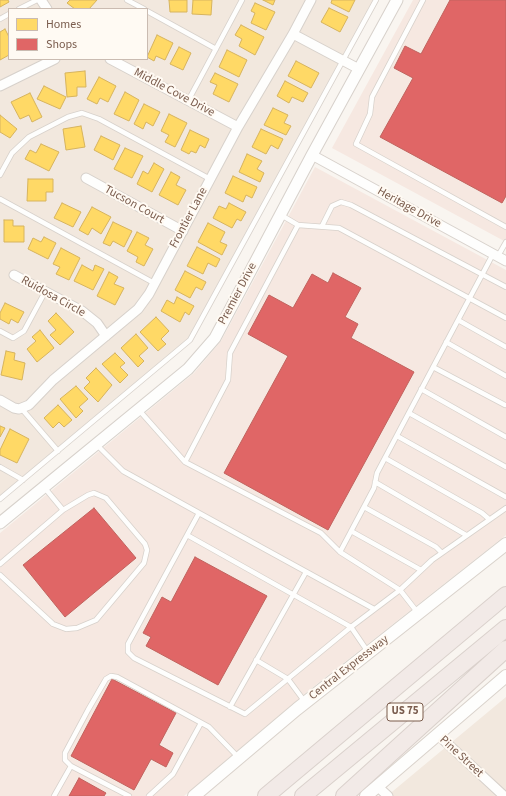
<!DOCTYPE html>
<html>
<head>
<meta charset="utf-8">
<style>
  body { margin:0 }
  #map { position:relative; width:506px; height:796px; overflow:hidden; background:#f9f5f0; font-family:"Source Sans 3",sans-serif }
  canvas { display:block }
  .legend { position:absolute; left:8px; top:8px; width:140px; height:52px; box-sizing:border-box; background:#fffaf3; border:1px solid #cabbb1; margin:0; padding:5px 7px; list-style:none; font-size:12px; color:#7a5c4d }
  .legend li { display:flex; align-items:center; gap:8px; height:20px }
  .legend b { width:20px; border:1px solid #cabbb1 }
</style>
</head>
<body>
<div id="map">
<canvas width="506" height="796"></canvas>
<ul class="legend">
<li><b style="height:11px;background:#ffd966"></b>Homes</li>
<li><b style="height:11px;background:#e06666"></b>Shops</li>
</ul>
</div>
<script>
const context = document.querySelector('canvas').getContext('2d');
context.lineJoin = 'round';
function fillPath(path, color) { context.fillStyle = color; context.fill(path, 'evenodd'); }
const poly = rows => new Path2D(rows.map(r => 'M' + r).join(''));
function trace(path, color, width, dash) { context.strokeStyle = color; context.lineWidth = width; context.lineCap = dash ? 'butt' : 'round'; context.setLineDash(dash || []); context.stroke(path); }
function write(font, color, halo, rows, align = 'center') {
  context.font = font + ' "Source Sans 3",sans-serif'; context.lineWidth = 4; context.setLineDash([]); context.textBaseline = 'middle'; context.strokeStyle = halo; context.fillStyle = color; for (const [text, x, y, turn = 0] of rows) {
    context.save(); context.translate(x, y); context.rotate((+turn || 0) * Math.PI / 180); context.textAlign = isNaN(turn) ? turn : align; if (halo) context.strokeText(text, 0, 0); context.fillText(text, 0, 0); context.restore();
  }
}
fillPath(poly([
  [0,0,379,0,193,339,0,502],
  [9,9,147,9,147,59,9,59],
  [506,697,506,796,387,796]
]), '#f2e8de');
fillPath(poly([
  [413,0,506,0,506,242,332,148],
  [315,167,506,270,506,535,308,691,184,796,0,796,0,533,194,373,221,341]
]), '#f6e8e1');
const homes = poly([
  [0,0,8,0,9,2,0,7,0,0],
  [70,0,97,0,89,9,75,9,67,3,70,0],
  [169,0,187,0,187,12,170,12,169,0],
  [193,0,212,0,211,15,192,14,193,0],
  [263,0,275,0,273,5,263,0],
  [332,0,355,0,349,12,331,3,332,0],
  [255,3,275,12,266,30,251,23,255,13,251,11,255,3],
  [329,8,348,17,340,32,321,22,329,8],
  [241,25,264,37,255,55,239,46,242,39,235,35,241,25],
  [5,29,9,37,9,55,0,60,0,32,5,29],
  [157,35,173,43,165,60,156,56,154,61,147,57,157,35],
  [179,47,191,53,183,70,170,64,179,47],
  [227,50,247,60,239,77,219,67,227,50],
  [296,61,319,73,311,88,288,76,296,61],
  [85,71,86,87,77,87,77,96,67,97,65,73,85,71],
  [215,73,238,84,229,102,213,94,217,85,210,82,215,73],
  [99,77,116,86,108,102,100,98,97,104,87,99,99,77],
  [285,81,308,93,303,102,292,97,289,103,277,96,285,81],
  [44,86,66,97,60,109,37,99,44,86],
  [125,92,139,100,129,121,114,114,125,92],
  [30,93,42,117,32,122,29,115,20,119,11,102,30,93],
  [144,104,160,112,153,126,146,122,143,129,134,124,144,104],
  [273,108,288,115,284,123,291,126,286,135,264,125,273,108],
  [169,114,187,123,175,147,165,142,169,135,161,131,169,114],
  [0,115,17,129,10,138,0,132,0,115],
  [81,126,85,147,66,150,63,129,81,126],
  [261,129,283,139,278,149,271,145,266,154,252,147,261,129],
  [190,130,209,139,205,148,200,145,196,153,191,151,189,154,181,150,190,130],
  [101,136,120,145,113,160,94,150,101,136],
  [41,144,59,152,49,171,25,159,30,150,36,153,41,144],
  [125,148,143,156,132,178,114,169,125,148],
  [247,154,262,161,257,169,264,173,260,182,239,172,247,154],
  [154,163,164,169,152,192,137,184,143,171,148,174,154,163],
  [171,172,180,177,176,185,186,190,178,205,159,195,171,172],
  [233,176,257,187,252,198,246,195,243,202,225,193,233,176],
  [28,179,53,179,53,192,46,192,46,201,27,201,28,179],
  [62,203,81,212,73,227,54,218,62,203],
  [229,203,246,212,241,221,237,219,232,228,213,218,219,206,226,209,229,203],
  [92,207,111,217,101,234,92,228,88,235,79,230,92,207],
  [4,220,13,220,13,226,24,226,24,242,4,242,4,220],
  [113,222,132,231,124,247,113,241,110,246,103,243,113,222],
  [208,223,225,232,220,242,227,245,222,255,198,242,208,223],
  [137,232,149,238,145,245,153,249,144,266,136,262,138,257,127,251,137,232],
  [44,237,56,243,48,259,28,249,33,238,41,242,44,237],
  [197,247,220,259,216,267,208,263,203,274,187,266,197,247],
  [61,248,80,258,69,280,56,274,60,267,53,264,61,248],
  [82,265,93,271,95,265,104,269,93,290,74,281,82,265],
  [185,271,206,282,202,290,196,287,190,298,175,290,185,271],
  [109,272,118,277,114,284,124,288,115,305,97,296,109,272],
  [177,297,194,306,189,315,185,312,180,322,161,311,167,300,174,304,177,297],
  [5,303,24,312,18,323,11,319,9,324,0,319,0,313,5,303],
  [56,313,74,332,60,345,50,335,56,330,48,321,56,313],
  [156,317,169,331,161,339,166,344,158,351,140,332,156,317],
  [40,330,54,348,37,362,27,349,36,341,32,337,40,330],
  [136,334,148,348,139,356,144,361,138,367,121,348,136,334],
  [6,351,15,353,14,360,25,363,22,380,1,375,6,351],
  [115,353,125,363,120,367,128,375,120,383,102,364,115,353],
  [96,368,112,385,98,402,84,388,90,382,86,378,96,368],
  [76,386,88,399,79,407,83,411,76,418,60,399,76,386],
  [58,405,72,420,64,427,59,422,53,428,44,418,58,405],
  [0,426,5,428,0,437,0,426],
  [10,429,29,439,17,463,0,455,0,450,10,429]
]);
fillPath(homes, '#ffd966');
trace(homes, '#d7b45e', 1);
const shops = poly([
  [450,0,506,0,506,196,502,203,380,137,413,78,394,68,405,46,421,54,450,0],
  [333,273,361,288,345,317,358,324,351,338,414,372,328,530,224,473,288,356,248,334,269,295,293,308,312,274,328,283,333,273],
  [94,508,136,558,65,617,23,565,94,508],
  [195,557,267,596,218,685,146,646,151,637,143,633,162,597,171,602,195,557],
  [112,679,176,713,159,745,173,753,166,767,151,759,134,790,71,756,112,679],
  [79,778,106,793,104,796,69,796,79,778]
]);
fillPath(shops, '#e06666');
trace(shops, '#c1635e', 1);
const service = poly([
  [127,0,144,9],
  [423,0,372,97,370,114,356,144,506,227],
  [19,9,37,0],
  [147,11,216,49],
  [0,19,9,14],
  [188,101,242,0],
  [0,175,12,153,29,137,68,117,82,113,99,119,210,179],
  [0,199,154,283],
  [281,215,298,225,339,228,506,318],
  [322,226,332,206,341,202,351,205,506,287],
  [498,256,506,242],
  [458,320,506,347],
  [0,331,13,338,24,331,45,292],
  [446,342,506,376],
  [433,367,505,405],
  [421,389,506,437],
  [21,408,58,451],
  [138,409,185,462,321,533,340,552,400,590,418,613],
  [409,413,506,467],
  [397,436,506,497],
  [96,444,123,471,199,513,128,644,128,652,134,658,245,714,351,627,368,652],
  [385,458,482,513,489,519],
  [185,462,228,380,230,353,298,225],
  [0,467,23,480],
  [375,482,466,535],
  [0,499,190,340,376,0],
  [364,507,436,547,442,553],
  [199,513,374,609],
  [351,531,421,570],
  [187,535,351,627,400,590,432,560,506,508],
  [340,552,374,488,377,473,493,254],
  [0,564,63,510],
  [0,575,53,624,66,629,77,628,96,620,144,563,147,550,145,544,106,498,94,493,88,495,63,510,44,487],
  [256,660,288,679,305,702],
  [230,707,306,572],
  [54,796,71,766],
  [129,796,71,766,65,760,65,753,88,710,106,679,111,676,117,677,209,727,238,757],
  [149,796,173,774,201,723]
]);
const minor = poly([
  [41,0,47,9],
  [293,34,359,69],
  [110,59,238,127],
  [0,86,55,59],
  [312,155,506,261],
  [86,178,183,231],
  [14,275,82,311,97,323,106,336],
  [0,400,14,408,19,409,29,405,53,380,138,309,149,294,238,127,293,34,311,0],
  [437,734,504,796],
  [377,786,388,796]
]);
const tertiary = poly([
  [0,523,188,369,215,338,312,155,397,0]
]);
const secondary = poly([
  [194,796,297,709,506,544],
  [366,796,506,676]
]);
const motorway = poly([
  [266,796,506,595],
  [303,796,506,628],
  [344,796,506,649]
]);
trace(service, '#d7d1cb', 6);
trace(minor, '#d7d1cb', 11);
trace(tertiary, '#d7d1cb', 13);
trace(secondary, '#d9d2cb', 14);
trace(motorway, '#dad1cc', 18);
trace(service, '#fefefd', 4.5);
trace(minor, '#fefefd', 9);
trace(tertiary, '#fefefd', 11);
trace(secondary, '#fefefd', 12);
trace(motorway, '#f2eae7', 16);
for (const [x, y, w] of [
  [405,712,36]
]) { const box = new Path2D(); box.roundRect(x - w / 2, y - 9, w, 18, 3); context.fillStyle = '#fffaf3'; context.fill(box); trace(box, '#7a5c4d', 1); }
write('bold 11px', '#7a5c4d', null, [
  ["US 75",405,712]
]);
write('12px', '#7a5c4d', '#fffaf3', [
  ["Middle Cove Drive",174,93,28],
  ["Tucson Court",134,205,29],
  ["Heritage Drive",409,208,29],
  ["Frontier Lane",189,218,-62],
  ["Premier Drive",238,294,-62],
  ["Ruidosa Circle",53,297,29],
  ["Central Expressway",349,668,-38],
  ["Pine Street",461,757,43]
]);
</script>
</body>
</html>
